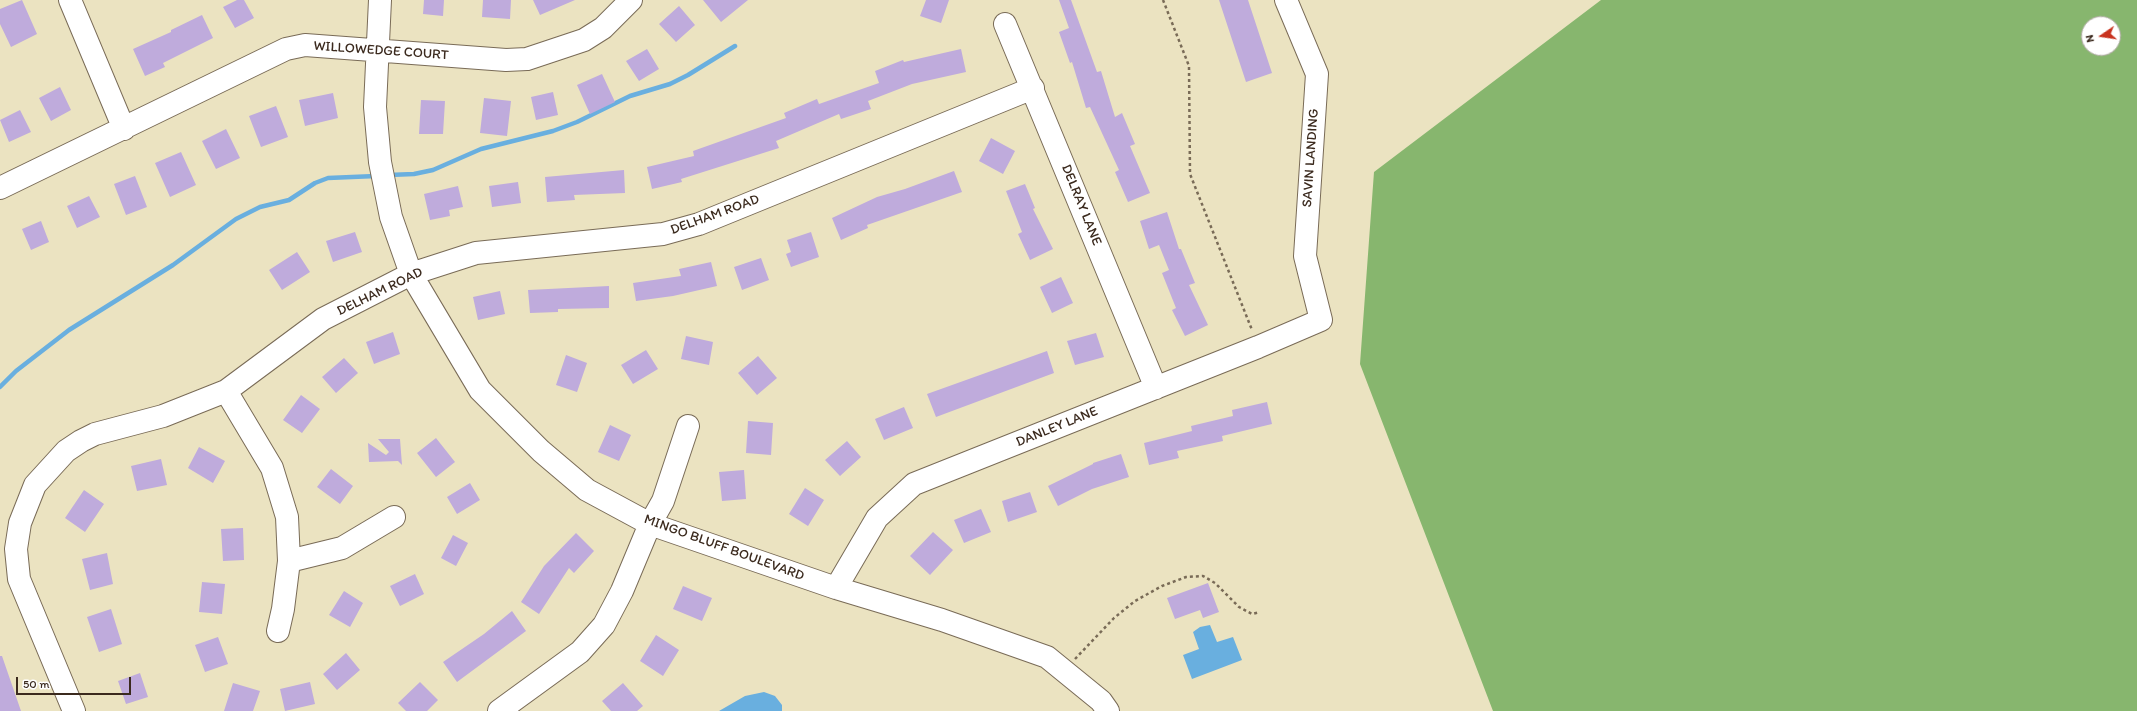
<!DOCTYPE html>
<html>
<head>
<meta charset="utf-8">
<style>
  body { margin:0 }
  #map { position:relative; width:2137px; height:711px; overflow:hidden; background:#ebe3c1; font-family:Itim,sans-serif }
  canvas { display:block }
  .north { position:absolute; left:2081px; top:16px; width:40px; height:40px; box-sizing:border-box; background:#fff; border:1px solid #b1aaa5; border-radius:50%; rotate:257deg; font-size:11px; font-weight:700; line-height:16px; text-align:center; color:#3b2a1e }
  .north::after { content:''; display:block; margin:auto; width:14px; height:18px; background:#c8321e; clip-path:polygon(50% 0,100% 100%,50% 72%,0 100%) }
  .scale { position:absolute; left:16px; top:677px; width:115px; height:18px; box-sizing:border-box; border:2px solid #3b2a1e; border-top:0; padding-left:5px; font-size:12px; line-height:14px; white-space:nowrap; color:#3b2a1e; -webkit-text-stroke:3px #fff; paint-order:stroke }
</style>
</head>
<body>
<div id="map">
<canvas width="2137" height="711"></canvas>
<div class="north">N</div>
<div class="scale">50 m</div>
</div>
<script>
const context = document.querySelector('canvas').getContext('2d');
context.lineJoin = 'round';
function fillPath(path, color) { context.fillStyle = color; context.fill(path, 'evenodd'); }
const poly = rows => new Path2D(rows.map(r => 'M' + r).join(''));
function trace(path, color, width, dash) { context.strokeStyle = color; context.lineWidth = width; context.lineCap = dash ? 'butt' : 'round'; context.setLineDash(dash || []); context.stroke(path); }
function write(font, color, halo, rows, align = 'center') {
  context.font = font + ' Itim,sans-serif'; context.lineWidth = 3; context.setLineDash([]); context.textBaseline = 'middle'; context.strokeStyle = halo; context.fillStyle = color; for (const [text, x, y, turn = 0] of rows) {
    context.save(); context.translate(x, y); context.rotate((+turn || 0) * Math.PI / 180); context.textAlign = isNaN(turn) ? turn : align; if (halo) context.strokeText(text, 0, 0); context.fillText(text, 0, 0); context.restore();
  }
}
fillPath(poly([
  [1601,0,2137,0,2137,711,1493,711,1360,364,1374,172],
  [2089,24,2113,24,2113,48,2089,48]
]), '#87b66e');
fillPath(poly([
  [1210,625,1217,642,1233,637,1242,660,1192,679,1183,655,1199,649,1193,632,1200,627],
  [764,692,775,696,782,705,782,711,719,711,745,696]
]), '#69afdf');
trace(poly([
  [389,175,414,174,433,170,481,149,553,131,577,122,630,96,670,84,688,75,735,46],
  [0,387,16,371,69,330,173,265,236,219,260,207,289,200,315,183,328,178,376,176]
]), '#69afdf', 4.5);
fillPath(poly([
  [22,0,37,34,11,47,0,24,0,9],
  [237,0,244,0,254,18,235,28,223,7],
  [424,0,444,0,443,16,423,14],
  [483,0,511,0,510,19,482,17],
  [533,0,575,0,540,15],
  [703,0,748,0,721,22],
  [926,0,949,0,941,23,920,16],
  [1059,0,1071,0,1097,72,1101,71,1115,117,1122,113,1135,144,1130,146,1150,193,1128,202,1115,172,1119,170,1090,107,1086,108,1072,62,1070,63,1059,32,1069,28],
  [1219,0,1248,0,1272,73,1246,82],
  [679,6,695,25,676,42,659,24],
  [202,15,213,38,163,63,165,67,145,76,133,49,171,32,171,30],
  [647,49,659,69,639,81,626,61],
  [961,49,966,72,912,84,868,101,871,109,841,119,839,114,776,141,779,148,681,179,682,182,652,189,647,167,694,156,693,151,786,118,784,113,817,99,819,104,879,83,875,71,903,60,904,62],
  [602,74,615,102,590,114,577,85],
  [60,87,71,110,51,121,39,98],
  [553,92,558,115,536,120,531,97],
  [333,93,338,118,305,126,299,100],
  [484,98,511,101,507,136,480,133],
  [421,100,445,101,443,134,419,134],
  [276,106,288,137,261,147,249,116],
  [20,110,31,132,9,142,0,120],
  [226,129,240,158,216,169,202,141],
  [991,138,1015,151,1003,174,979,161],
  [181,152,196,185,170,197,155,163],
  [624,170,625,193,574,195,575,200,547,202,545,177],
  [954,171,962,192,867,225,868,228,841,240,832,218,877,197,905,189],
  [135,176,147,207,126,215,114,184],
  [518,182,521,203,492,207,489,186],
  [1025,184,1035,208,1033,209,1053,249,1030,260,1018,234,1022,232,1006,191],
  [458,186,463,207,449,210,450,216,430,220,424,194],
  [89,196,100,217,77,228,67,206],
  [1167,212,1179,249,1181,249,1195,283,1189,285,1208,325,1185,336,1172,310,1176,308,1162,273,1169,270,1159,245,1149,249,1140,221],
  [41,221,49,242,31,250,22,229],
  [355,232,362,252,333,262,326,241],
  [811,232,819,257,791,267,786,254,791,252,787,240],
  [297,252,310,272,282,290,269,270],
  [761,258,769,280,742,290,734,267],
  [711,262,717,286,673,296,636,301,633,283,681,276,679,269],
  [1061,277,1073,303,1052,313,1040,287],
  [609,286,609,308,558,309,558,312,530,313,528,290],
  [500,291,505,314,478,320,473,297],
  [393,332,400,354,374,364,366,342],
  [1096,333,1104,357,1075,365,1067,341],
  [686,336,713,342,709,365,681,359],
  [646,350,658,369,633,384,621,365],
  [1047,351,1054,373,936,417,927,394],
  [566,355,587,363,577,392,556,385],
  [758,356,777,378,757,395,738,373],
  [344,358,358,373,336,393,322,377],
  [301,395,320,409,302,433,283,420],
  [1267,402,1272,424,1222,436,1223,441,1177,451,1179,458,1149,465,1144,443,1192,431,1191,426,1233,416,1232,410],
  [904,407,913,428,884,440,875,419],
  [748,421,773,423,771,455,746,453],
  [610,425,631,435,619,461,598,452],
  [436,438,455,462,436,477,417,453],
  [378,439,400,439,402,465,398,461,369,462,368,443,386,455,389,452],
  [847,441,861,457,840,476,825,460],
  [199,447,225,461,213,483,188,468],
  [1121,454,1129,477,1092,489,1058,506,1048,486,1093,464,1093,463],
  [161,459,167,485,137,491,131,466],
  [331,469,353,486,340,504,317,487],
  [744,470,746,499,722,501,719,472],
  [470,483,480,500,457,514,447,497],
  [805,488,824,500,808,526,789,514],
  [84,490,104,504,85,532,65,518],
  [1030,492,1037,512,1008,522,1002,501],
  [981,509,991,532,964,543,954,520],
  [243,528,244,560,223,561,221,529],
  [933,532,953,550,930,575,910,556],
  [576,533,594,551,574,573,569,568,539,614,521,602,544,566],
  [453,535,468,543,456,566,441,558],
  [107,553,113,584,90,590,82,559],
  [415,574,424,594,400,606,390,586],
  [202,582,225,584,222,614,199,612],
  [1208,583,1219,612,1203,618,1200,610,1175,619,1167,598],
  [683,586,712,598,702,621,673,609],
  [344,591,363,603,350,627,329,615],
  [111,609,122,644,99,652,87,617],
  [512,611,526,631,457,682,443,662,484,634],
  [656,635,679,650,663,676,640,661],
  [218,637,228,664,205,672,195,645],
  [346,653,360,670,337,690,323,674],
  [0,656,2,656,21,711,0,711],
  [140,673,148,697,126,704,118,681],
  [310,682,315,704,285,711,280,689],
  [420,682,438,700,427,711,406,711,398,703],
  [233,683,260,691,253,711,224,711],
  [623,683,643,706,637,711,611,711,602,701]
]), '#bfabdc');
const minor = poly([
  [70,0,124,129],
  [380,0,375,107,380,162,391,217,411,274,480,390,541,451,587,490,650,524,836,588,942,620,1047,657,1101,701,1108,711],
  [1005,24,1156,388],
  [0,188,286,49,305,45,506,60,527,59,584,40,603,28,631,0],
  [226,391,272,468,287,517,289,561,283,609,278,631],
  [289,561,342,548,394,517],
  [836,588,877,518,914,484,1258,347,1321,320,1305,256,1317,74,1286,0],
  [74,711,19,579,16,549,20,523,35,485,66,451,81,441,95,434,163,416,226,391,323,319,411,274,476,253,663,234,699,224,1033,88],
  [499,711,580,652,604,625,622,591,650,524,663,501,688,426]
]);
trace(minor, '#796b57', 24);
trace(poly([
  [1163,0,1189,66,1190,174,1252,330],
  [1075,659,1114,618,1135,601,1162,586,1186,577,1203,576,1215,583,1239,607,1252,614,1260,612]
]), '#796b57', 2.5, [3, 3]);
trace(minor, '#fff', 22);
write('14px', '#3b2a1e', '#fff', [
  ["WILLOWEDGE COURT",381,51,4],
  ["SAVIN LANDING",1311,158,-86],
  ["DELRAY LANE",1081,205,68],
  ["DELHAM ROAD",715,215,-20],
  ["DELHAM ROAD",380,292,-26],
  ["DANLEY LANE",1057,427,-22],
  ["MINGO BLUFF BOULEVARD",724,548,20]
]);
</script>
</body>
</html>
